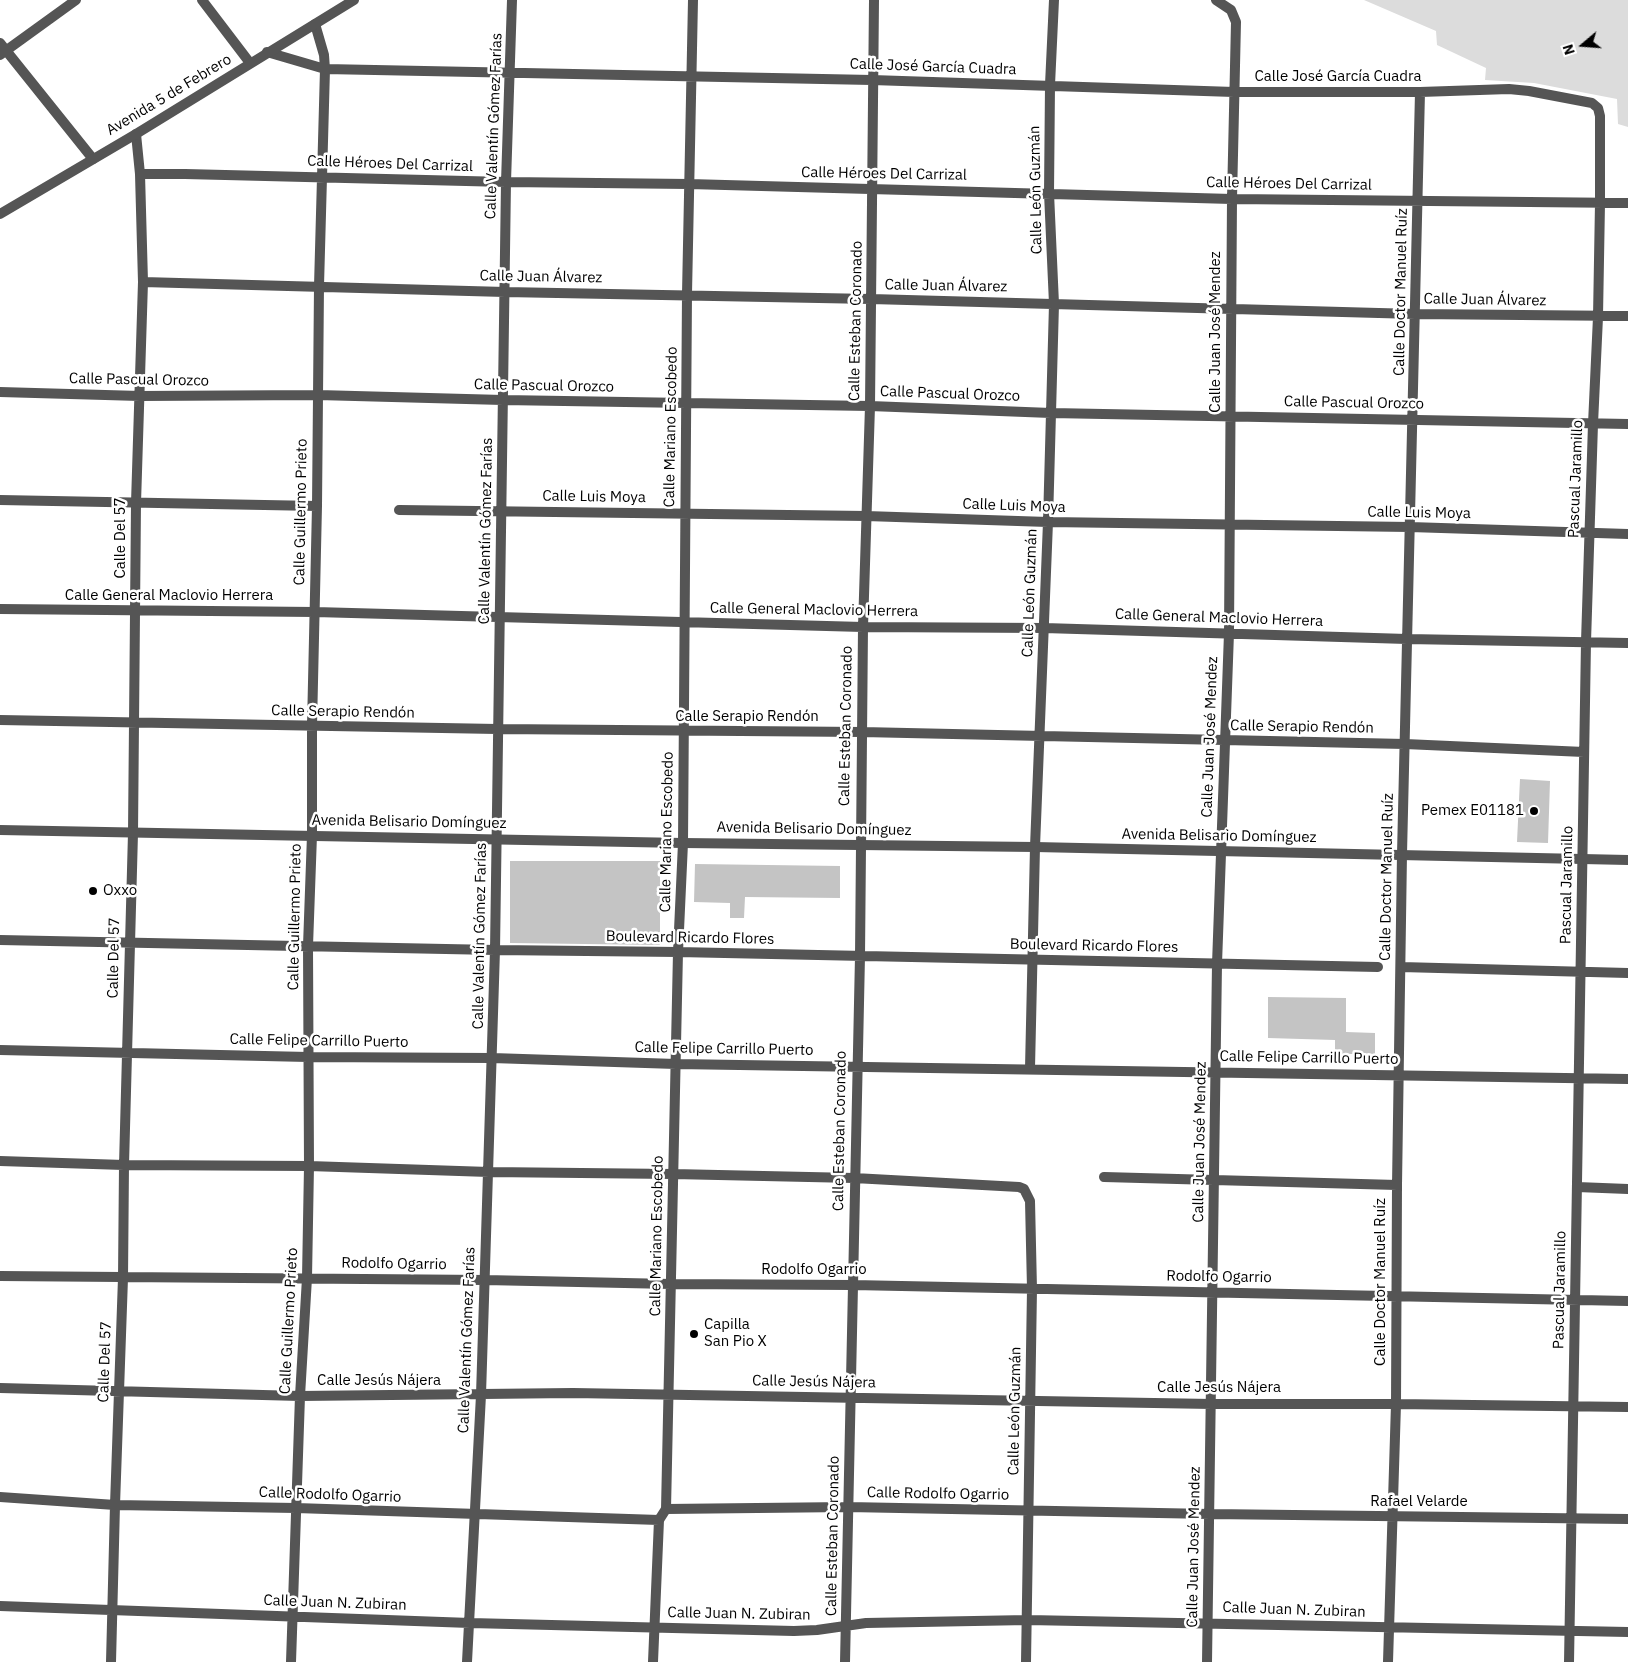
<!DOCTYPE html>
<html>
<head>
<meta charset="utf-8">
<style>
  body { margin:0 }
  #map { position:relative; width:1628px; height:1662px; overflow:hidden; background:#fff; font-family:"IBM Plex Sans",sans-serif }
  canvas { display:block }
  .north { position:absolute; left:1558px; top:20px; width:50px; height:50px; -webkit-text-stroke:4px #fff; paint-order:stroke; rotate:252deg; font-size:14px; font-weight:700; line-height:20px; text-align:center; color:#000 }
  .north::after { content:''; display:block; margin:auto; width:18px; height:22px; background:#000; clip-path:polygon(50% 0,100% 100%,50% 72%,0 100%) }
</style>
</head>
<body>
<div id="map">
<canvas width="1628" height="1662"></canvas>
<div class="north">N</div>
</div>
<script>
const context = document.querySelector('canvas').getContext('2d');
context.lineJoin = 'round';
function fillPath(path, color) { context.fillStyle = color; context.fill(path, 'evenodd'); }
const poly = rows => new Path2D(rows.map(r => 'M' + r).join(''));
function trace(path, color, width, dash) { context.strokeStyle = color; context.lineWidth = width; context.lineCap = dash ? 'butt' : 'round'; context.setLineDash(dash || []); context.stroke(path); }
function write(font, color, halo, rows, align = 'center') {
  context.font = font + ' "IBM Plex Sans",sans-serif'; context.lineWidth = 5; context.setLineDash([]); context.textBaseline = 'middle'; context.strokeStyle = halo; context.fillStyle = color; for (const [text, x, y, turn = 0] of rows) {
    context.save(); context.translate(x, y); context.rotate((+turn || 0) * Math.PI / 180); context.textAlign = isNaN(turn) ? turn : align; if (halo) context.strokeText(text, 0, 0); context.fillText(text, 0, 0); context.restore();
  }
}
fillPath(poly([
  [1364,0,1628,0,1628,127,1618,124,1617,99,1534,83,1485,80,1486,68,1437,45,1436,31]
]), '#dcdcdc');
fillPath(poly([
  [1520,779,1550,781,1548,843,1517,842],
  [510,861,660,861,660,945,510,943],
  [695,864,840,866,840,898,745,897,744,918,730,918,730,903,694,902],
  [1268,997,1346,998,1346,1032,1375,1033,1375,1054,1335,1054,1335,1040,1268,1038]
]), '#c4c4c4');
trace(poly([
  [202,0,250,63],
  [0,43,93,159],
  [267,52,325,69,872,80,1234,92,1420,92,1509,89,1529,91,1592,103,1598,108,1600,116,1600,203,1598,317,1593,424,1586,642,1569,1662],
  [0,55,76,0],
  [140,174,185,174,506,182,689,184,1232,199,1628,203],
  [143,282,505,292,871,299,1415,314,1628,316],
  [0,392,140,396,318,395,503,400,870,406,1051,413,1628,424],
  [0,500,317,506],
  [399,510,866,516,1048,522,1410,527,1628,534],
  [0,609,315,612,863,627,1044,628,1407,639,1628,643],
  [0,720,497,729,862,732,1405,744,1584,752],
  [0,940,495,950,678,952,1378,967],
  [1401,967,1628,973],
  [0,1050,308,1057,492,1058,676,1064,1628,1079],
  [1030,1068,1035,847,1048,522,1054,304,1049,193,1050,85,1054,0],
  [0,1161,124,1165,309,1166,489,1172,673,1174,854,1178,1019,1187,1024,1189,1030,1201,1032,1289,1026,1662],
  [1104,1177,1397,1185],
  [1577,1187,1628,1189],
  [0,1276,485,1280,671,1284,853,1285,1628,1301],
  [0,1388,300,1396,573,1393,1212,1404,1396,1404,1628,1407],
  [0,1497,115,1505,296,1508,659,1520],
  [666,1509,848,1507,1210,1514,1628,1519],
  [0,1606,470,1623,794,1631,817,1630,866,1623,1028,1620,1628,1632],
  [111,1662,115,1505,123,1278,124,1165,133,833,136,503,143,282,140,174,136,134],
  [291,1662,300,1396,307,1278,309,1166,308,946,312,835,312,726,317,506,319,286,325,69,324,55,315,24],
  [467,1662,481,1395,495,950,506,182,512,0],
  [653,1662,659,1520,666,1509,678,952,683,843,687,294,693,0],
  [845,1662,860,956,863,627,870,406,874,0],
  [1207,1662,1217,964,1229,633,1232,199,1236,22,1231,10,1216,0],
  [1388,1662,1396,1404,1397,1185,1402,854,1420,92]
]), '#555', 10);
trace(poly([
  [0,214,136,134,354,0],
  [0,830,683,843,1035,847,1628,860]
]), '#555', 10);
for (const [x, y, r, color] of [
  [1534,811,5,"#000"],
  [93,891,5,"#000"],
  [694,1334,5,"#000"]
]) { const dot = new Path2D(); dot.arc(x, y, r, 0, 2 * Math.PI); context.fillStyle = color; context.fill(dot); trace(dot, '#fff', 2); }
write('15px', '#000', '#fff', [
  ["Calle José García Cuadra",933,67,2],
  ["Calle José García Cuadra",1338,77],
  ["Avenida 5 de Febrero",169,95,-31],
  ["Calle Valentín Gómez Farías",494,126,-88],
  ["Calle Héroes Del Carrizal",390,164,2],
  ["Calle Héroes Del Carrizal",884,174,1],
  ["Calle Héroes Del Carrizal",1289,184,1],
  ["Calle León Guzmán",1036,190,-91],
  ["Calle Juan Álvarez",541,277,1],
  ["Calle Juan Álvarez",946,286,1],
  ["Calle Doctor Manuel Ruíz",1401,292,-89],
  ["Calle Juan Álvarez",1485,300,1],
  ["Calle Esteban Coronado",856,321,-89],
  ["Calle Juan José Mendez",1216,332,-90],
  ["Calle Pascual Orozco",139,380,1],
  ["Calle Pascual Orozco",544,386,1],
  ["Calle Pascual Orozco",950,394,2],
  ["Calle Pascual Orozco",1354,403,1],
  ["Calle Mariano Escobedo",671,427,-89],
  ["Pascual Jaramillo",1576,479,-88],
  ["Calle Luis Moya",594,497,1],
  ["Calle Luis Moya",1014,506,2],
  ["Calle Guillermo Prieto",301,512,-89],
  ["Calle Luis Moya",1419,513,1],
  ["Calle Valentín Gómez Farías",486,531,-89],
  ["Calle Del 57",121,538,-90],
  ["Calle León Guzmán",1030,593,-88],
  ["Calle General Maclovio Herrera",169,596],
  ["Calle General Maclovio Herrera",814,610,1],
  ["Calle General Maclovio Herrera",1219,618,2],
  ["Calle Serapio Rendón",343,712,1],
  ["Calle Serapio Rendón",747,717],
  ["Calle Esteban Coronado",846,726,-89],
  ["Calle Serapio Rendón",1302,727,1],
  ["Calle Juan José Mendez",1210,737,-88],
  ["Avenida Belisario Domínguez",409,822,1],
  ["Avenida Belisario Domínguez",814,829,1],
  ["Calle Mariano Escobedo",667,832,-89],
  ["Avenida Belisario Domínguez",1219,836,1],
  ["Calle Doctor Manuel Ruíz",1387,877,-89],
  ["Pascual Jaramillo",1567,885,-89],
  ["Calle Guillermo Prieto",295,917,-89],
  ["Calle Valentín Gómez Farías",480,936,-89],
  ["Boulevard Ricardo Flores",690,938,1],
  ["Boulevard Ricardo Flores",1094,946,1],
  ["Calle Del 57",114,958,-89],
  ["Calle Felipe Carrillo Puerto",319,1041,1],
  ["Calle Felipe Carrillo Puerto",724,1049,1],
  ["Calle Felipe Carrillo Puerto",1309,1058,1],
  ["Calle Esteban Coronado",840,1131,-89],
  ["Calle Juan José Mendez",1200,1142,-89],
  ["Calle Mariano Escobedo",657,1236,-89],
  ["Rodolfo Ogarrio",394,1264,1],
  ["Rodolfo Ogarrio",814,1270],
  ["Rodolfo Ogarrio",1219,1277,1],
  ["Calle Doctor Manuel Ruíz",1381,1282,-90],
  ["Pascual Jaramillo",1560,1290,-89],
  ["Calle Guillermo Prieto",289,1321,-87],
  ["Calle Valentín Gómez Farías",467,1340,-88],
  ["Calle Del 57",105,1362,-88],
  ["Calle Jesús Nájera",379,1381],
  ["Calle Jesús Nájera",814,1382,1],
  ["Calle Jesús Nájera",1219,1388],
  ["Calle León Guzmán",1015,1411,-89],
  ["Calle Rodolfo Ogarrio",938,1494,1],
  ["Calle Rodolfo Ogarrio",330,1495,2],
  ["Rafael Velarde",1419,1502],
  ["Calle Esteban Coronado",833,1536,-89],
  ["Calle Juan José Mendez",1194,1547,-89],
  ["Calle Juan N. Zubiran",335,1603,2],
  ["Calle Juan N. Zubiran",1294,1610,2],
  ["Calle Juan N. Zubiran",739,1614,1]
]);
write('15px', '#000', '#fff', [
  ["Pemex E01181",1524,811,"right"],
  ["Oxxo",103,891],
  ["Capilla",704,1325],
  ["San Pio X",704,1342]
], 'left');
</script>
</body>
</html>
